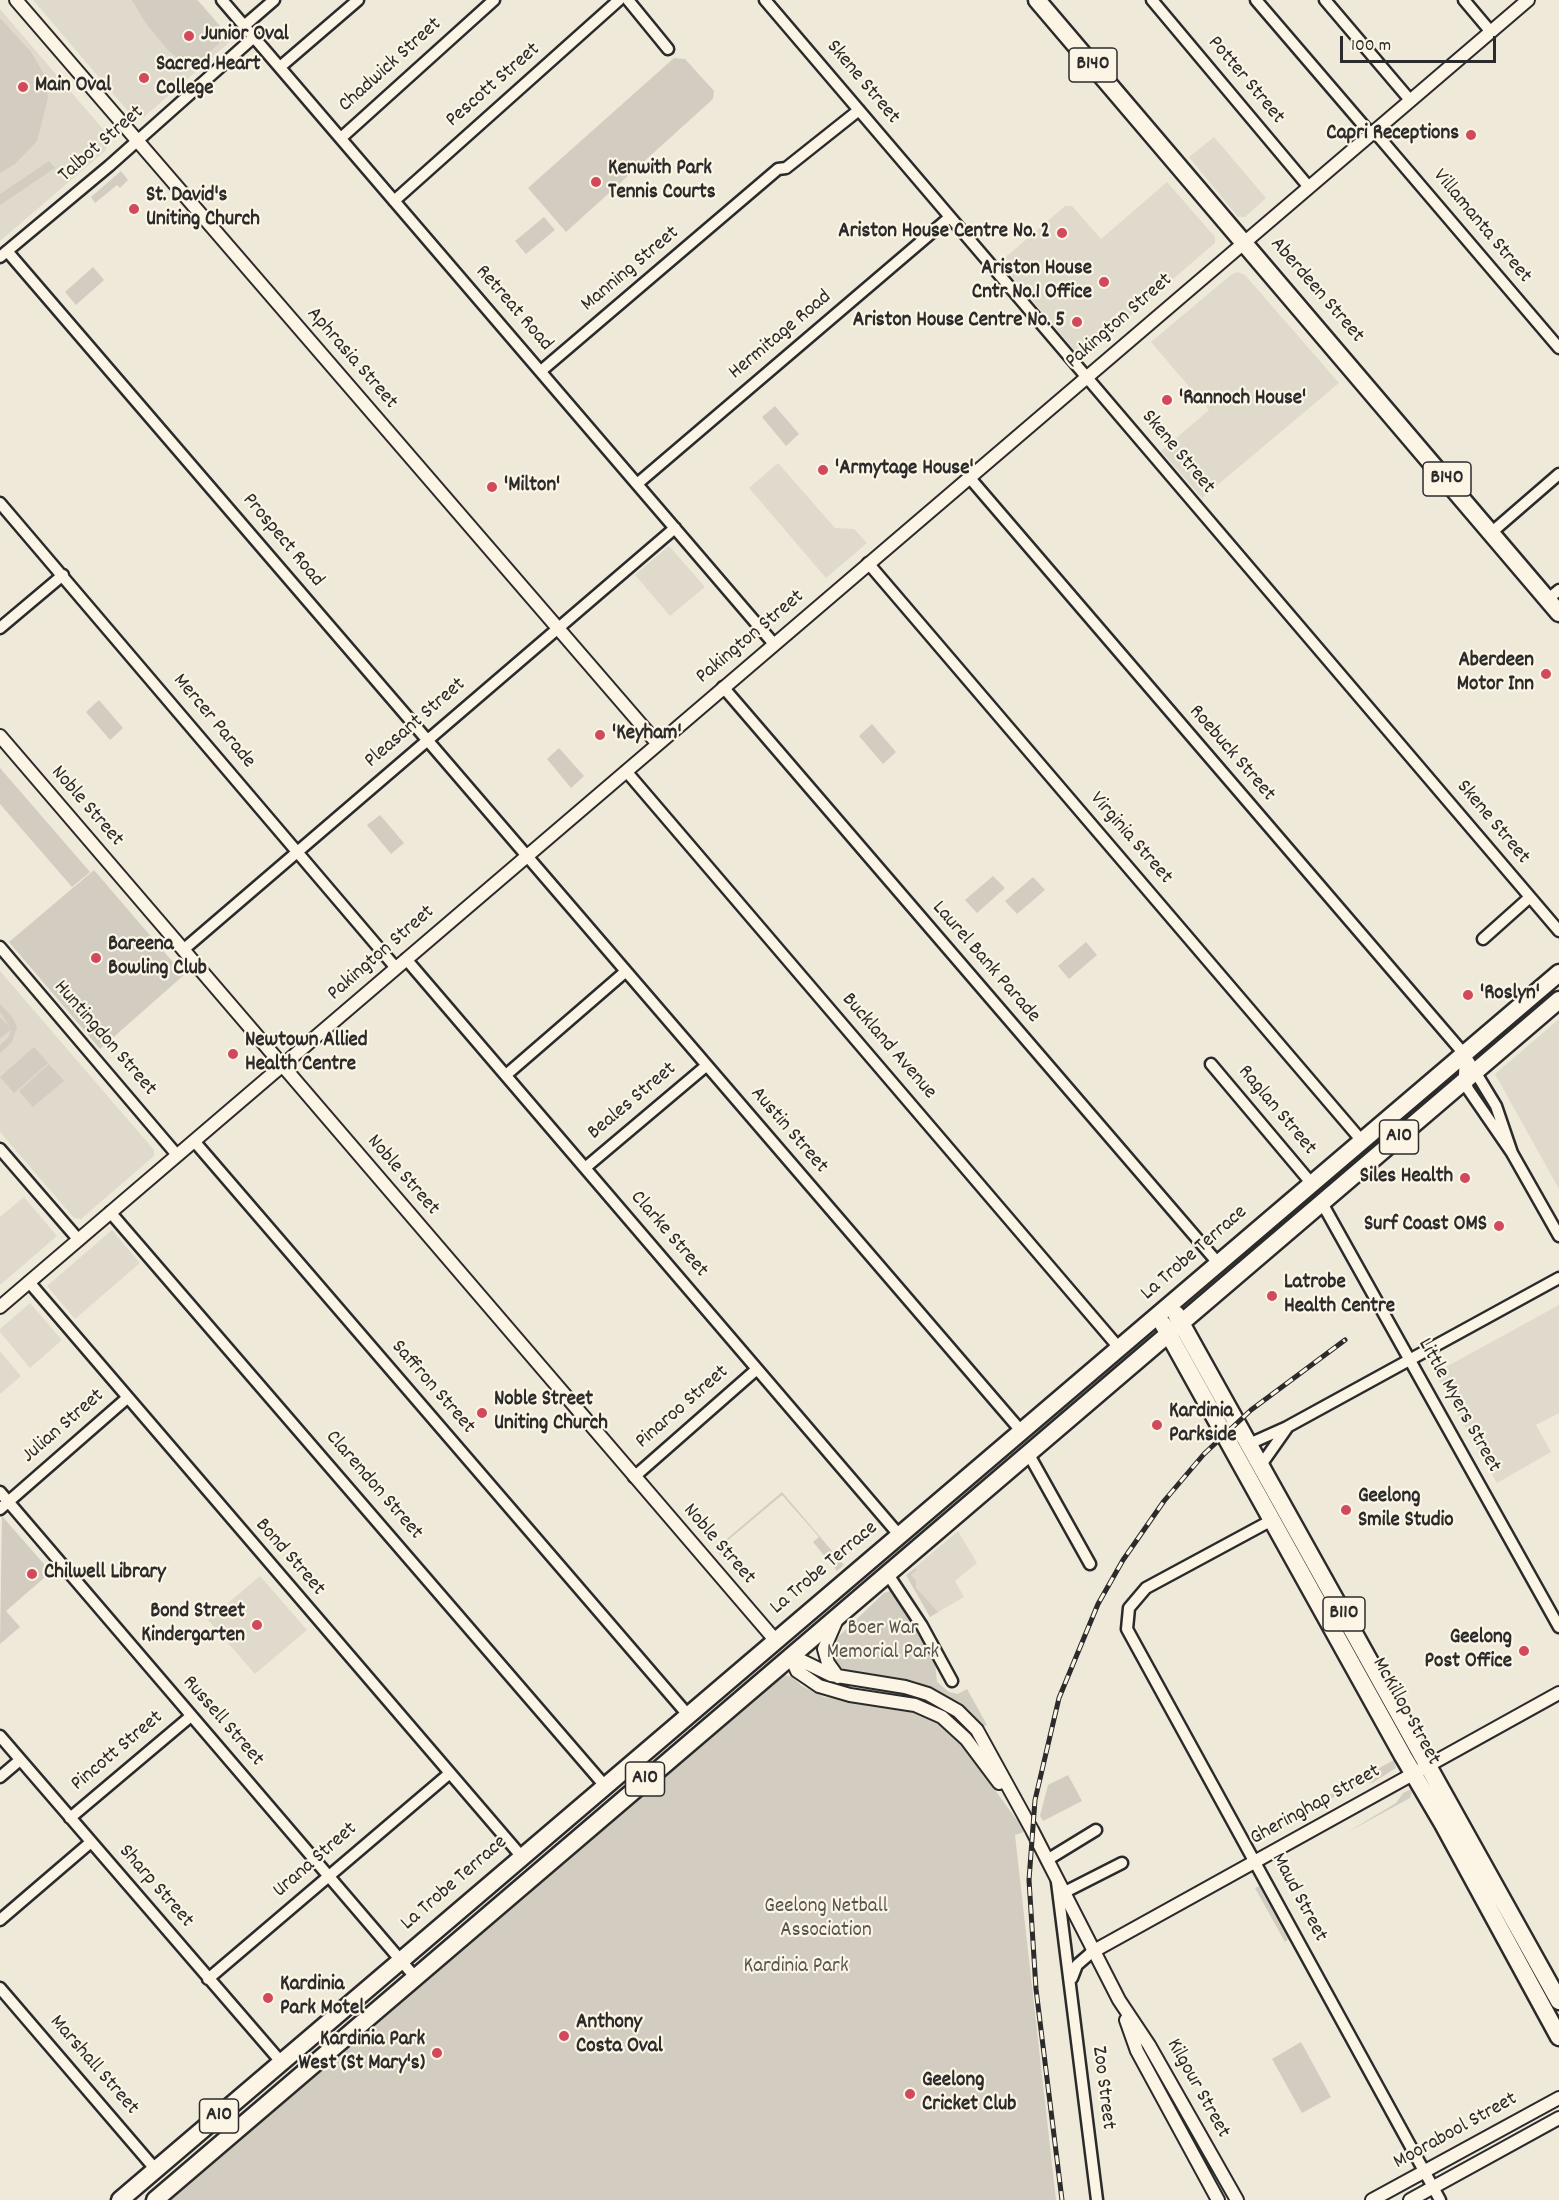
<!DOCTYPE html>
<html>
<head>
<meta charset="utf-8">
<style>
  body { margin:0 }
  #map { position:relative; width:1559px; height:2200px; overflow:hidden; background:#efe9da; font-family:Dekko,sans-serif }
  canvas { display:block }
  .scale { position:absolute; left:1340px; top:36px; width:156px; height:27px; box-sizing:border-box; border:3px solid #2b2b2b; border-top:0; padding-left:8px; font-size:18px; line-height:21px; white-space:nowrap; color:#2b2b2b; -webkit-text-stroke:4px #fcf5e5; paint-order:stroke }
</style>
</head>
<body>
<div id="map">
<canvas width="1559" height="2200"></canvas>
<div class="scale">100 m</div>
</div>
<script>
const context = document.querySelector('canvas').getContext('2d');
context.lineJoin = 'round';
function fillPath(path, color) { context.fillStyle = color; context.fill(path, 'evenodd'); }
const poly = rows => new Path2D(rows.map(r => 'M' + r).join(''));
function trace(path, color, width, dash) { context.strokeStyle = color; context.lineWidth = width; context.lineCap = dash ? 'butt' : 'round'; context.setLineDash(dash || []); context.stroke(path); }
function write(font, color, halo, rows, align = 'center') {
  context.font = font + ' Dekko,sans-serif'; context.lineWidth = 4.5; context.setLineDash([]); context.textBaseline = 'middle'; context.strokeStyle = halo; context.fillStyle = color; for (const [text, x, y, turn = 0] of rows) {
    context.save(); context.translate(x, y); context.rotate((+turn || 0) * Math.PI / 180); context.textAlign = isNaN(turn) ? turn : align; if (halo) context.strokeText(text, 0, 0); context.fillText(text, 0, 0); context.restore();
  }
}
fillPath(poly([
  [33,0,198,0,232,40,144,117,132,116],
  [0,9,108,135,106,150,0,241],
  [1214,137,1266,198,1245,217,1238,217,1189,157],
  [1167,182,1215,237,1215,243,1085,354,1077,353,1000,262,1065,206,1072,206,1101,239],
  [1238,272,1245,275,1339,383,1202,498,1161,451,1209,410,1151,342,1232,274],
  [778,463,835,528,854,529,867,543,826,578,749,488],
  [669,546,705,587,670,616,635,575],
  [0,971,154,1150,154,1156,81,1219,74,1218,0,1132],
  [1559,1019,1559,1189,1495,1074],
  [24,1197,57,1236,0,1285,0,1217],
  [112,1230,140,1263,75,1319,47,1286],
  [30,1303,62,1340,30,1368,0,1332,0,1329],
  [1559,1305,1559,1413,1536,1425,1551,1452,1497,1483,1435,1373],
  [0,1351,21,1376,0,1394],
  [958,1531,977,1563,955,1581,964,1597,930,1617,906,1575],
  [260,1576,307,1630,255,1674,208,1620]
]), '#e0dacc');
fillPath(poly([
  [132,0,197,0,220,26,223,39,201,61,188,67,167,49,145,22],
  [0,18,31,52,45,76,48,98,37,141,15,164,0,173],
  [674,58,685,59,714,91,713,99,566,232,528,188],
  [49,161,55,168,0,205,0,194],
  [121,171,128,180,120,188,117,185,95,203,91,197],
  [544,217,555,230,526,254,515,241],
  [93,267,104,280,76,305,65,292],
  [775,406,799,434,786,446,762,417],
  [99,700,123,728,110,740,86,712],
  [872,724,896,752,883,764,859,736],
  [559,748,584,776,571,788,547,759],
  [0,768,90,872,72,887,0,804],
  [380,815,404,843,391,854,367,825],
  [94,870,184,975,100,1049,9,942],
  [993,876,1005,888,977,913,965,900],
  [1033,877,1045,890,1017,914,1005,901],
  [1086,942,1097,955,1069,979,1058,966],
  [0,1004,13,1018,17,1027,12,1042,0,1053,0,1045,8,1038,11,1030,0,1038,0,1017,10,1027,0,1012],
  [34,1047,48,1063,14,1093,0,1077],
  [49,1064,64,1081,33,1107,19,1091],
  [1159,1351,1161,1354,1046,1452,1044,1450],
  [782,1492,844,1565,837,1571,813,1542,819,1537,782,1495,721,1546,726,1553,723,1555,728,1563,715,1549],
  [2,1516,51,1572,6,1611,20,1627,0,1644],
  [916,1568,917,1570,911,1575,916,1581,916,1588,938,1612,930,1617,906,1575],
  [893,1590,935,1663,937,1682,949,1692,958,1694,967,1689,987,1725,982,1727,963,1706,931,1688,914,1681,846,1671,835,1663,830,1652,833,1652,838,1637,884,1593],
  [781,1674,792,1677,802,1686,824,1697,914,1711,935,1721,962,1745,1022,1827,1024,1832,1015,1835,1056,2200,167,2200],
  [1394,1760,1396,1768,1372,1783,1363,1781,1327,1801,1324,1798],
  [1068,1775,1082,1801,1043,1821,1040,1816,1048,1785],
  [1409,1790,1412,1791,1410,1798,1346,1833,1396,1803,1403,1793],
  [1259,1886,1288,1939,1285,1942,1255,1888],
  [1301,2042,1331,2097,1302,2113,1272,2059]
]), '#d2cdc0');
const minor = poly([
  [222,0,774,644],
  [628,0,668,49],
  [765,0,1559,931],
  [1152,0,1308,186],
  [1256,0,1370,133],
  [1325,0,1410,100],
  [1464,0,1491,32],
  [244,26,274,0],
  [280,67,358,0],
  [1374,131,1559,348],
  [341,138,494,0],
  [394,201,619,0],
  [7,251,1022,1432],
  [0,257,109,166,254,37],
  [541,371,778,169,786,168,859,110],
  [969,477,1465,1055,1496,1106,1512,1153],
  [637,484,950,217],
  [0,503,396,968],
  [1492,532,1559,474],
  [868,563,1362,1141],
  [1548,599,1559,590],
  [0,628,63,575],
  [723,687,1218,1263],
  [626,771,1120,1349],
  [1483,939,1530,897],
  [0,947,177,1155],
  [183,950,675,528],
  [406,959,900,1536],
  [1465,1055,1464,1075,1468,1089,1512,1153,1559,1236],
  [1211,1064,1312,1184],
  [506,1075,625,972],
  [194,1141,688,1715],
  [0,1149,78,1239],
  [585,1168,706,1066],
  [1322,1203,1559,1627],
  [110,1212,605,1786],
  [29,1282,522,1857],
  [1249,1444,1287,1427,1559,1278],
  [1028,1453,1090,1564],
  [1261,1465,1287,1428],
  [634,1477,757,1369],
  [0,1492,415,1977],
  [0,1509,126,1399],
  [1272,1520,1146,1588,1129,1608,1127,1629,1440,2200],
  [887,1573,922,1626,952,1681],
  [0,1736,282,2063],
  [0,1777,20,1760],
  [70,1818,191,1716],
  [1047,1860,1096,1830],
  [1057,1882,1097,2200],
  [1063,1893,1122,1863],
  [0,1920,91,1842],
  [1072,1978,1077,1965,1092,1952],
  [208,1979,450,1773],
  [0,1988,156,2170]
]);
const tertiary = poly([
  [16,0,657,743],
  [0,736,776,1641],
  [0,1307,1528,0],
  [837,1619,824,1649,828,1663,838,1677],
  [790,1655,831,1675,905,1687,928,1694,958,1711,977,1730,1032,1830,1119,2000,1149,2045,1237,2200],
  [790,1655,797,1671,819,1686,850,1695,915,1705,942,1717,966,1739,999,1783],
  [1092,1952,1559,1693],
  [1126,2020,1137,2051,1218,2200],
  [1372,2200,1559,2098],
  [1410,2200,1559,2118]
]);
const primary = poly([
  [1037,0,1559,613]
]);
const trunk = poly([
  [1176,1314,1559,2001],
  [1163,1324,1403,1756,1443,1824,1559,2037],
  [120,2200,1559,973],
  [155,2200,1559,1000]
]);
trace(minor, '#2b2b2b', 15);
trace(tertiary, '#2b2b2b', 16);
trace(primary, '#2b2b2b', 21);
trace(trunk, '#2b2b2b', 21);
trace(minor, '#fcf5e5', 10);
trace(tertiary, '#fcf5e5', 12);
trace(primary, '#fcf5e5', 16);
trace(trunk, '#fcf5e5', 16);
const rail = poly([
  [1062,2200,1036,1989,1029,1880,1035,1800,1059,1698,1098,1604,1123,1560,1164,1501,1204,1454,1251,1410,1345,1340]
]);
trace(rail, '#2b2b2b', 5);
trace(rail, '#fcf5e5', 3, [9]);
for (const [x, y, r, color] of [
  [189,36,6,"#d1495b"],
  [144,78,6,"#d1495b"],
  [23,87,6,"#d1495b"],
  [1471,135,6,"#d1495b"],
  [596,182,6,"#d1495b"],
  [134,209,6,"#d1495b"],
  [1062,233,6,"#d1495b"],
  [1104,282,6,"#d1495b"],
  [1077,322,6,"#d1495b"],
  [1167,400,6,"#d1495b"],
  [823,470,6,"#d1495b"],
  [492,487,6,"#d1495b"],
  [1546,674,6,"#d1495b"],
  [600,735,6,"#d1495b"],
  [96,958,6,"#d1495b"],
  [1468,995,6,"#d1495b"],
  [233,1054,6,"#d1495b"],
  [1465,1178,6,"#d1495b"],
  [1499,1226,6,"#d1495b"],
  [1272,1296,6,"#d1495b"],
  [482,1413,6,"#d1495b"],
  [1157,1425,6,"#d1495b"],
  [1346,1510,6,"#d1495b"],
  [32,1574,6,"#d1495b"],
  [257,1625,6,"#d1495b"],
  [1524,1651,6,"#d1495b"],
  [268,1998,6,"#d1495b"],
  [564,2036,6,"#d1495b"],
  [437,2053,6,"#d1495b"],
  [910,2094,6,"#d1495b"]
]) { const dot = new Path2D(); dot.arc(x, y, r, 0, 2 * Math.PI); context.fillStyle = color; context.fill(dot); trace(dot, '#fcf5e5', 2); }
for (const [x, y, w] of [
  [1093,65,48],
  [1447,479,48],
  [1399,1137,39],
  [1344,1614,42],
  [645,1779,39],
  [219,2116,39]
]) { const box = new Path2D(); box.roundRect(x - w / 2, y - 17, w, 34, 4.5); context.fillStyle = '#fcf5e5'; context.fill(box); trace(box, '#2b2b2b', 1.5); }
write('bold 20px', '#2b2b2b', null, [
  ["B140",1093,65],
  ["B140",1447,479],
  ["A10",1399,1137],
  ["B110",1344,1614],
  ["A10",645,1779],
  ["A10",219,2116]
]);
write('bold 21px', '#2b2b2b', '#fcf5e5', [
  ["Junior Oval",201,36],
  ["Sacred Heart",156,66],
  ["College",156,90],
  ["Main Oval",35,87],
  ["Capri Receptions",1459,135,"right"],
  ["Kenwith Park",608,170],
  ["Tennis Courts",608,194],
  ["St. David's",146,197],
  ["Uniting Church",146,221],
  ["Ariston House Centre No. 2",1050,233,"right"],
  ["Ariston House",1092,270,"right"],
  ["Cntr No.1 Office",1092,294,"right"],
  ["Ariston House Centre No. 5",1065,322,"right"],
  ["'Rannoch House'",1179,400],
  ["'Armytage House'",835,470],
  ["'Milton'",504,487],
  ["Aberdeen",1534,662,"right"],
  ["Motor Inn",1534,686,"right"],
  ["'Keyham'",612,735],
  ["Bareena",108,946],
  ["Bowling Club",108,970],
  ["'Roslyn'",1480,995],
  ["Newtown Allied",245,1042],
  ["Health Centre",245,1066],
  ["Siles Health",1453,1178,"right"],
  ["Surf Coast OMS",1487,1226,"right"],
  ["Latrobe",1284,1284],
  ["Health Centre",1284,1308],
  ["Noble Street",494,1401],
  ["Uniting Church",494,1425],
  ["Kardinia",1169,1413],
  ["Parkside",1169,1437],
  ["Geelong",1358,1498],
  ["Smile Studio",1358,1522],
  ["Chilwell Library",44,1574],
  ["Bond Street",245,1613,"right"],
  ["Kindergarten",245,1637,"right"],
  ["Geelong",1512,1639,"right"],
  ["Post Office",1512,1663,"right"],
  ["Kardinia",280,1986],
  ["Park Motel",280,2010],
  ["Anthony",576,2024],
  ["Costa Oval",576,2048],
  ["Kardinia Park",425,2041,"right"],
  ["West (St Mary's)",425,2065,"right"],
  ["Geelong",922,2082],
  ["Cricket Club",922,2106]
], 'left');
write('21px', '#2b2b2b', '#fcf5e5', [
  ["Chadwick Street",391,66,-42],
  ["Potter Street",1245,81,50],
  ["Skene Street",862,83,50],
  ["Pescott Street",494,86,-41],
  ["Talbot Street",102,145,-41],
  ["Villamanta Street",1481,227,50],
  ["Manning Street",631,270,-40],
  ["Aberdeen Street",1316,291,49],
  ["Retreat Road",513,309,49],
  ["Pakington Street",1120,322,-41],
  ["Hermitage Road",781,336,-40],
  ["Aphrasia Street",351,359,49],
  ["Skene Street",1177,453,50],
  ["Prospect Road",282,541,50],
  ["Pakington Street",751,638,-40],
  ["Mercer Parade",213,722,50],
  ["Pleasant Street",416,724,-41],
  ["Roebuck Street",1231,754,49],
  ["Noble Street",86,807,49],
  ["Skene Street",1492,823,50],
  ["Virginia Street",1130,839,49],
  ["Pakington Street",382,954,-41],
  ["Laurel Bank Parade",985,963,49],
  ["Huntingdon Street",104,1039,49],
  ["Buckland Avenue",888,1047,49],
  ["Beales Street",633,1102,-40],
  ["Raglan Street",1276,1111,50],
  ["Austin Street",788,1131,49],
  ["Noble Street",402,1176,49],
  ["Clarke Street",668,1235,49],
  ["La Trobe Terrace",1195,1254,-41],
  ["Saffron Street",432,1388,49],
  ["Little Myers Street",1458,1406,61],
  ["Pinaroo Street",683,1408,-41],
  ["Julian Street",64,1427,-41],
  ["Clarendon Street",373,1486,49],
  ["Noble Street",718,1545,49],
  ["Bond Street",289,1558,49],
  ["La Trobe Terrace",825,1569,-40],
  ["McKillop Street",1405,1712,61],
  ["Russell Street",222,1722,49],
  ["Pincott Street",118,1752,-40],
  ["Gheringhap Street",1316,1806,-29],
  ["Urana Street",316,1861,-41],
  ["La Trobe Terrace",455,1884,-41],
  ["Sharp Street",155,1887,49],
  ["Maud Street",1298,1898,62],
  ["Marshall Street",93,2066,49],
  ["Zoo Street",1102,2088,83],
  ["Kilgour Street",1197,2089,61],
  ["Moorabool Street",1456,2132,-29]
]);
write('21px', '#555450', '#fcf5e5', [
  ["Boer War",883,1630],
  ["Memorial Park",883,1654],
  ["Geelong Netball",826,1908],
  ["Association",826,1932],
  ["Kardinia Park",796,1968]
]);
</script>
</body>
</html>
